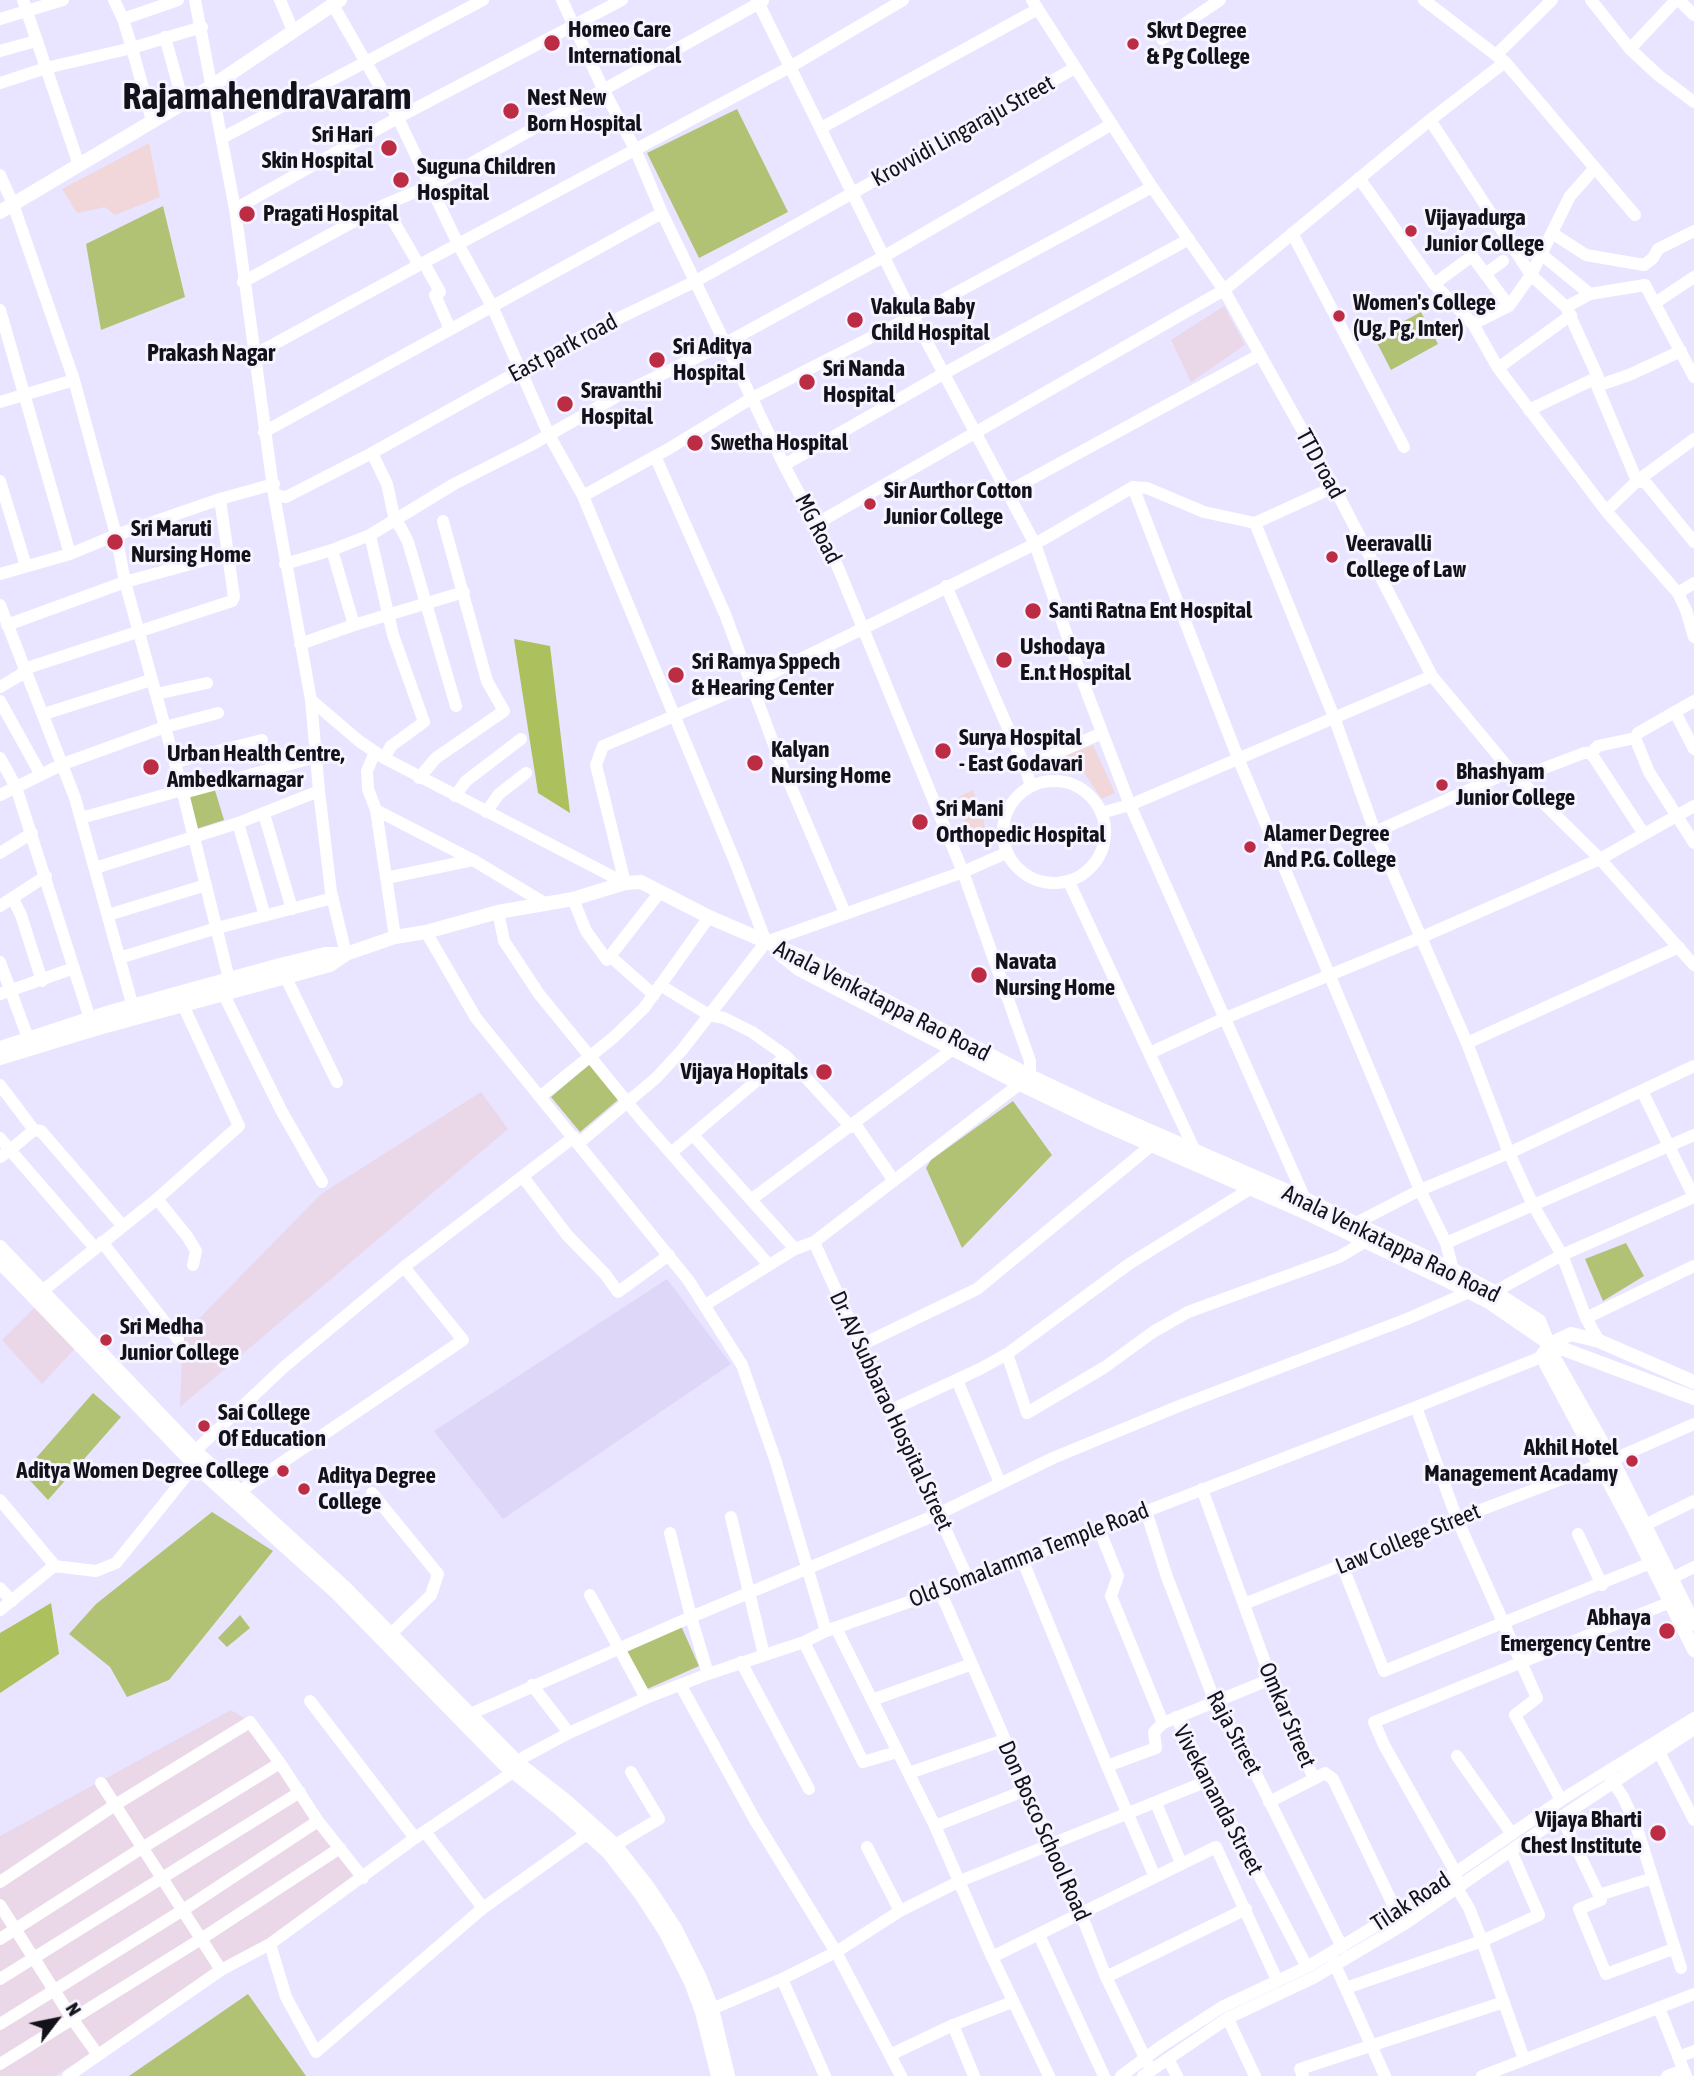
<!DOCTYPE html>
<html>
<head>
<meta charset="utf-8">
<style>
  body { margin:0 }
  #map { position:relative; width:1694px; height:2076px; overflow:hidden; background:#e9e4ff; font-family:"Asap Condensed",sans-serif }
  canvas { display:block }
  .north { position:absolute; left:21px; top:1985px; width:70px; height:70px; -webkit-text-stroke:5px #f6f4ff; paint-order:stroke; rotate:58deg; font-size:19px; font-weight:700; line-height:28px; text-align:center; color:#13111a }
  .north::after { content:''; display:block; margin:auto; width:24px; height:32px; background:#13111a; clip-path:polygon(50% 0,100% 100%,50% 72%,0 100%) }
</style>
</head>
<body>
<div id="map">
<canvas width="1694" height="2076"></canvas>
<div class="north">N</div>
</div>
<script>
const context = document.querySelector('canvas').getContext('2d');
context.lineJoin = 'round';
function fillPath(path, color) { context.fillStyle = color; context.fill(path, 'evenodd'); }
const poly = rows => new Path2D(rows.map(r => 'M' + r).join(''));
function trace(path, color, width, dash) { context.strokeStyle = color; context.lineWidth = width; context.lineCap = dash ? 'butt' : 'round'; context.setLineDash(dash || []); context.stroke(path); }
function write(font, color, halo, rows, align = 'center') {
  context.font = font + ' "Asap Condensed",sans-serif'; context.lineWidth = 6; context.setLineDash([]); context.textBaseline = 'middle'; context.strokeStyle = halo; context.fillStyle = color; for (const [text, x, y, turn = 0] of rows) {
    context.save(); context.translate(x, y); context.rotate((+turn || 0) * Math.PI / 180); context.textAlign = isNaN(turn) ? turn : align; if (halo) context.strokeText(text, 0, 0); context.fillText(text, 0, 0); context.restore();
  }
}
fillPath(poly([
  [1224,306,1245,345,1191,382,1171,340],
  [481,1092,508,1129,180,1407,183,1335,321,1194],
  [38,1304,78,1345,42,1384,2,1340],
  [231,1710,250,1722,363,1878,55,2076,0,2076,0,1836]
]), '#ead8e9');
fillPath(poly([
  [667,1279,731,1364,503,1519,434,1431]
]), '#ded7f8');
fillPath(poly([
  [149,143,160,197,115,215,105,207,77,213,62,189],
  [1093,745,1115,793,1102,799,1077,763,1041,773,1040,766],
  [973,790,983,818,987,838,976,844,964,818,951,814,946,803]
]), '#f1d7d9');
fillPath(poly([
  [737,109,788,212,699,258,647,153],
  [163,206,185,297,101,330,86,244],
  [1421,312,1438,344,1391,370,1374,337],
  [214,787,224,820,196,829,185,797],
  [590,1064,619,1099,580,1132,551,1097],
  [1013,1101,1052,1155,962,1248,926,1168,931,1160],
  [1626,1243,1644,1276,1603,1301,1585,1259],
  [93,1393,121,1417,48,1500,23,1473],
  [212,1512,273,1551,169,1680,127,1697,110,1667,69,1634,96,1604],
  [240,1615,250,1628,227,1647,218,1638],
  [681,1626,699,1666,645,1690,627,1651],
  [248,1994,306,2076,129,2076]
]), '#b1c275');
fillPath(poly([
  [514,639,550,646,570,813,538,793],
  [51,1603,59,1654,0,1693,0,1633]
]), '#acc15e');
trace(poly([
  [23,0,79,165],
  [114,0,123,19,132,48,152,121],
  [195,0,235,209,274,495,311,700,319,791,331,892,346,954],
  [280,0,293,31],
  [562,0,603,89,635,149,662,213,784,465,837,565,963,872,1030,1061,1030,1076,814,1242,795,1249,705,1305],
  [757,0,913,316,1035,544,1086,690,1130,805,1305,1199,1302,1205],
  [1032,0,1152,187,1224,290,1334,487,1432,676,1511,771,1600,859,1694,965],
  [1424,0,1505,62,1635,215],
  [1591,0,1630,49,1658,75,1694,102],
  [1679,0,1694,15],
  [333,5,398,118,458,244,492,306,549,435,583,496,736,864,766,942],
  [0,19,63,0],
  [123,19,178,0],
  [165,37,183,102],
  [1162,39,1220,0],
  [1630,49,1676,0],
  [0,51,36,41],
  [1497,54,1552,0],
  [0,83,46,68,132,48,202,27],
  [1430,120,1531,275,1570,196,1594,169],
  [821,128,1038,9],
  [222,138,483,0],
  [0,175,13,204,74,380,116,535,125,582,181,785,229,979],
  [1359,178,1434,284,1473,324,1498,368,1606,511,1678,593,1686,610,1694,637],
  [384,205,419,265,790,67,903,0],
  [235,209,401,116,622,0],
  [1292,233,1404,447],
  [1552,233,1586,255,1644,265,1653,258,1658,249,1694,231],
  [1541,254,1590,294],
  [424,263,440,292,435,295,450,329],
  [1485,274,1503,261],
  [243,282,384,205,434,184,763,1],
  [1434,284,1472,256,1509,306],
  [1655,303,1694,277],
  [1566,307,1590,294,1645,285,1694,377],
  [0,310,70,554],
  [1473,324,1509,306,1531,275,1566,307,1598,377,1529,410],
  [254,355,419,265],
  [1498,368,1571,315],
  [1598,377,1597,386,1637,481,1646,483,1694,542],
  [1597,386,1629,375,1681,351],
  [0,402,74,380],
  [264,432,662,213],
  [372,453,387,484,395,521,401,528,408,542,456,706],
  [655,456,725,614,780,761,845,913],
  [784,465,943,374,1189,239],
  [0,481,26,566],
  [1133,487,1238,758,1420,1190,1446,1243,1453,1270],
  [1007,492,1259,355],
  [274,495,286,497,372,453,584,335,696,281,1075,68],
  [583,496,670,448,752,398,913,316,1152,187],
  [1606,511,1637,481,1694,439],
  [1255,523,1334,717,1375,832,1467,1043,1509,1153,1533,1205,1562,1255,1586,1318,1599,1341],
  [816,524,1224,290,1430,120,1505,62],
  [370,535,393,635,424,722,391,746,384,758],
  [332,550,354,625],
  [285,564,332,550,370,535,454,484,531,445,619,395,726,343,883,257,1112,124],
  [0,574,70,554,116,535,220,499,274,484],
  [946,586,1025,767,1031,786],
  [1678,593,1694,583],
  [0,605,75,798,133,1007],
  [7,625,125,582,227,554],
  [300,644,354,625,464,592],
  [0,687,22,674,24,669,232,601,234,597,220,499],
  [156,694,207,683],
  [311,700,359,741,384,758,625,883],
  [0,701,41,775],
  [1694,701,1638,733,1635,738,1649,772,1694,843],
  [1675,712,1694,749],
  [44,714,151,680],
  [375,752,367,771,368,789,376,810,395,937],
  [1591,753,1644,834],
  [0,758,16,787,90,1019],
  [175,762,262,740],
  [1025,767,1102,733],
  [419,778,436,758,504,711,487,681,443,521],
  [1518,778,1584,753,1591,753,1598,746,1635,738],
  '1003 832a51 51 0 1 1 102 0a51 51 0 1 1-102 0Z',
  [183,793,316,757],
  [0,795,63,764,165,727,218,713],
  [455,796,466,781,521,739],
  [376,810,473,860,546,904],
  [486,812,499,794,526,773],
  [1101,813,1130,805,1432,676],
  [264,814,292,909],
  [81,818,182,790],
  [238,823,265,916],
  [1375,832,1511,771],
  [0,853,32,833],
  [95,868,238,823,319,791],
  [386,878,473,860],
  [1069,882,1195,1151],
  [625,883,596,765,603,746,750,684,1035,544,1133,487,1147,488,1204,512,1255,523,1334,487],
  [13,899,21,915,42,981],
  [573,899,586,931,607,960,660,892],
  [0,906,46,876],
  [498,912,504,941,539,994,641,1119,769,1265],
  [108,915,206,885],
  [426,932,476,1018,689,1281,742,1365,776,1462,826,1631],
  [611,957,654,995],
  [119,958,217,928,333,898],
  [0,962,28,1038],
  [286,978,337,1082],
  [660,985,709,1015,724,1018,752,1032,786,1056,851,1127],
  [0,994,74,968],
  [224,995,281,1110,322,1182],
  [1467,1043,1679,947],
  [1150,1053,1223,1019,1422,937,1600,859,1694,806],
  [0,1085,34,1130,41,1131,122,1225],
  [1642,1091,1694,1197],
  [541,1096,614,1037,644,1008,709,917],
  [855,1124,894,1181],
  [34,1130,10,1150,95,1248],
  [693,1135,795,1249],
  [0,1138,10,1150,0,1157],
  [579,1143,656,1078,682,1050,766,942,963,872,1006,853],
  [671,1153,786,1056],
  [523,1177,567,1235,605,1274,618,1292,669,1255],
  [157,1199,187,1236,196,1251,193,1265],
  [752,1199,953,1049],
  [1356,1223,1420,1190,1509,1153,1694,1066],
  [102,1242,178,1339],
  [814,1242,968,1579],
  [1446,1243,1694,1135],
  [1494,1292,1562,1255,1694,1197],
  [36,1296,157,1199,239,1126,183,1005],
  [1586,1318,1694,1266],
  [861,1345,977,1289,1158,1140],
  [1007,1354,1027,1413,1105,1367,1153,1332,1188,1312,1339,1257,1366,1241],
  [957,1380,1000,1483],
  [1416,1407,1457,1519,1537,1698,1515,1715,1561,1800],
  [891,1410,980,1369,1007,1354,1129,1264,1250,1189],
  [1202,1489,1271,1679,1314,1779,1325,1773,1333,1779,1397,1913],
  [240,1491,463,1340,404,1267],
  [372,1493,438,1574,431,1595,391,1634],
  [0,1500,56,1567],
  [1146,1511,1167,1577,1215,1702,1252,1766,1342,1947],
  [731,1517,764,1655],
  [1645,1525,1694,1501],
  [1099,1529,1118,1576,1111,1596,1163,1723],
  [670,1533,691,1617,708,1674],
  [1578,1534,1602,1585],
  [1022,1559,1107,1766,1155,1877],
  [1342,1565,1384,1671,1658,1560],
  [1672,1578,1694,1567],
  [0,1588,12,1601],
  [940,1591,1081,1914,1106,1977,1148,2064],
  [590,1595,646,1698],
  [1244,1604,1457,1519,1612,1460,1694,1424],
  [0,1610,54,1566,96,1571,116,1563,195,1465,195,1451,284,1367,404,1267,574,1137],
  [836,1628,935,1826,992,1957,1049,2076],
  [804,1642,863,1762,897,1752],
  [741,1662,809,1789],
  [532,1685,569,1733],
  [681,1686,755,1820,836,1952,901,2076],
  [872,1700,972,1664],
  [310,1701,415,1838],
  [468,1715,691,1617,938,1514,1053,1458,1179,1406,1407,1319,1469,1292],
  [1176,1717,1307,1967],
  [1656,1746,1694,1820],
  [1457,1756,1512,1834],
  [1107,1766,1156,1748,1154,1732,1163,1723,1271,1679],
  [909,1773,1004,1740],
  [1609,1776,1623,1797,1636,1825,1681,1968],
  [101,1783,221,1970],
  [1269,1802,1314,1779],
  [1156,1803,1181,1863],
  [1562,1818,1599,1895,1653,1878],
  [935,1826,1026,1790],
  [426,1833,483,1908],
  [615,1845,659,1819,631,1772],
  [867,1847,900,1911],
  [0,1882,115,1805,250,1722,280,1763,318,1821,363,1878],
  [1599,1895,1601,1900,1579,1909,1606,1974,1673,1949],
  [0,1905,73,2020,98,2055],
  [1039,1935,1104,2076],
  [0,1939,142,1848,280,1763],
  [270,1944,286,1997,316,2052,483,1908,588,1833],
  [992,1957,1216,1847,1277,1980],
  [1332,1958,1385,2076],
  [1106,1977,1246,1909],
  [0,1979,300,1792],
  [782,1979,825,2076],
  [1346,1988,1482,1941,1539,1915,1511,1851],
  [1659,2008,1686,2076],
  [712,2009,782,1979,836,1952,900,1911,960,1881,1210,1780],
  [1228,2019,1255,2076],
  [0,2024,183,1910,318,1821],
  [953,2025,974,2076],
  [892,2054,953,2025,1012,2002],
  [1678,2057,1694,2051],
  [1168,2059,1177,2076],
  [1524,2059,1482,1941,1469,1908,1457,1888,1456,1873,1384,1745,1374,1722,1678,1599],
  [0,2064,201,1939,340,1848],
  [68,2076,221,1970,270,1944,415,1838,513,1772,524,1757,569,1733,646,1698,708,1674,804,1642,826,1631,940,1591,1416,1407,1539,1358,1549,1345],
  [1121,2076,1160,2047,1222,2007,1307,1967,1397,1913,1561,1800,1694,1718],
  [1143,2076,1228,2018,1313,1978,1406,1923,1519,1845,1694,1729],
  [1303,2076,1300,2069,1504,2002],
  [1482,2076,1694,1994],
  [1667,2076,1683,2070]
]), '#fff', 12);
trace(poly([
  [0,212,212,86,340,0],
  [780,954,799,969,1020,1084,1097,1121,1300,1210,1448,1281,1489,1302,1550,1344,1694,1398],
  [0,1048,110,1012,280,965,325,954,346,954],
  [0,1058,95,1029,330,965,346,954,395,937,426,932,498,912,573,899,625,883,641,882,709,917,804,958,1030,1076,1102,1110,1305,1199,1453,1270,1494,1292,1539,1321,1554,1358,1612,1460,1694,1624],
  [0,1247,195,1451,344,1587,519,1764,566,1801,615,1845,648,1887,675,1928,700,1978,712,2009,728,2076],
  [0,1262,195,1465,338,1594,505,1765,559,1808,608,1852,640,1893,666,1933,691,1982,702,2012,718,2076],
  [1550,1344,1571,1334,1599,1341,1694,1382],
  [1549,1346,1546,1364,1632,1525,1694,1650]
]), '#fff', 14);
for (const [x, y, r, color] of [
  [552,43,9,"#bd2c45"],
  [1133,44,7,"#bd2c45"],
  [511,111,9,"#bd2c45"],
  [389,148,9,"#bd2c45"],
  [401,180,9,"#bd2c45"],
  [247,214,9,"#bd2c45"],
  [1411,231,7,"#bd2c45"],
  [1339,316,7,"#bd2c45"],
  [855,320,9,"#bd2c45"],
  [657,360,9,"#bd2c45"],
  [807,382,9,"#bd2c45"],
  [565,404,9,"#bd2c45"],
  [695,443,9,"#bd2c45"],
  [870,504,7,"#bd2c45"],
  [115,542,9,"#bd2c45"],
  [1332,557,7,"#bd2c45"],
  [1033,611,9,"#bd2c45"],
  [1004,660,9,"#bd2c45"],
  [676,675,9,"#bd2c45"],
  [943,751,9,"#bd2c45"],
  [755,763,9,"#bd2c45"],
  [151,767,9,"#bd2c45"],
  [1442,785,7,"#bd2c45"],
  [920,822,9,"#bd2c45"],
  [1250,847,7,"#bd2c45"],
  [979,975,9,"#bd2c45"],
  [824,1072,9,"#bd2c45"],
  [106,1340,7,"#bd2c45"],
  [204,1426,7,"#bd2c45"],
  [1632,1461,7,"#bd2c45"],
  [283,1471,7,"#bd2c45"],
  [304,1489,7,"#bd2c45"],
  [1667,1631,9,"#bd2c45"],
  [1658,1833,9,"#bd2c45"]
]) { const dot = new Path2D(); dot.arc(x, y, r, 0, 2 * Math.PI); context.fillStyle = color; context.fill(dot); trace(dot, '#f6f4ff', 2.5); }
write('bold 23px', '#13111a', '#f6f4ff', [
  ["Homeo Care",568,30],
  ["International",568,56],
  ["Skvt Degree",1147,31],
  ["& Pg College",1147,57],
  ["Nest New",527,98],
  ["Born Hospital",527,124],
  ["Sri Hari",373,135,"right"],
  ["Skin Hospital",373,161,"right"],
  ["Suguna Children",417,167],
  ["Hospital",417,193],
  ["Pragati Hospital",263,214],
  ["Vijayadurga",1425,218],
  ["Junior College",1425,244],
  ["Women's College",1353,303],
  ["(Ug, Pg, Inter)",1353,329],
  ["Vakula Baby",871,307],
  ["Child Hospital",871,333],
  ["Sri Aditya",673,347],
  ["Hospital",673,373],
  ["Sri Nanda",823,369],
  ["Hospital",823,395],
  ["Sravanthi",581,391],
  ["Hospital",581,417],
  ["Swetha Hospital",711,443],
  ["Sir Aurthor Cotton",884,491],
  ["Junior College",884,517],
  ["Sri Maruti",131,529],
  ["Nursing Home",131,555],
  ["Veeravalli",1346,544],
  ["College of Law",1346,570],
  ["Santi Ratna Ent Hospital",1049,611],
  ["Ushodaya",1020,647],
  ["E.n.t Hospital",1020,673],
  ["Sri Ramya Sppech",692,662],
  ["& Hearing Center",692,688],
  ["Surya Hospital",959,738],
  ["- East Godavari",959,764],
  ["Kalyan",771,750],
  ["Nursing Home",771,776],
  ["Urban Health Centre,",167,754],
  ["Ambedkarnagar",167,780],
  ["Bhashyam",1456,772],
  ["Junior College",1456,798],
  ["Sri Mani",936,809],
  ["Orthopedic Hospital",936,835],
  ["Alamer Degree",1264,834],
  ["And P.G. College",1264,860],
  ["Navata",995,962],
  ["Nursing Home",995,988],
  ["Vijaya Hopitals",808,1072,"right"],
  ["Sri Medha",120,1327],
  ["Junior College",120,1353],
  ["Sai College",218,1413],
  ["Of Education",218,1439],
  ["Akhil Hotel",1618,1448,"right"],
  ["Management Acadamy",1618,1474,"right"],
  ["Aditya Women Degree College",269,1471,"right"],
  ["Aditya Degree",318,1476],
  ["College",318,1502],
  ["Abhaya",1651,1618,"right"],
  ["Emergency Centre",1651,1644,"right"],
  ["Vijaya Bharti",1642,1820,"right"],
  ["Chest Institute",1642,1846,"right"]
], 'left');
write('23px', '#13111a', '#f6f4ff', [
  ["Krovvidi Lingaraju Street",963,131,-29],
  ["East park road",563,348,-28],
  ["TTD road",1320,464,61],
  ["MG Road",818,529,63],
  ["Anala Venkatappa Rao Road",882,1001,27],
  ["Anala Venkatappa Rao Road",1391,1244,26],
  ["Dr. AV Subbarao Hospital Street",891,1411,65],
  ["Law College Street",1408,1539,-22],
  ["Old Somalamma Temple Road",1029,1555,-21],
  ["Omkar Street",1287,1715,67],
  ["Raja Street",1234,1733,62],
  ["Vivekananda Street",1218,1800,62],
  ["Don Bosco School Road",1044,1831,66],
  ["Tilak Road",1411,1902,-33]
]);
write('bold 24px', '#13111a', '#f6f4ff', [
  ["Prakash Nagar",211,353]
]);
write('bold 37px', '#13111a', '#f6f4ff', [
  ["Rajamahendravaram",267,97]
]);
</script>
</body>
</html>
